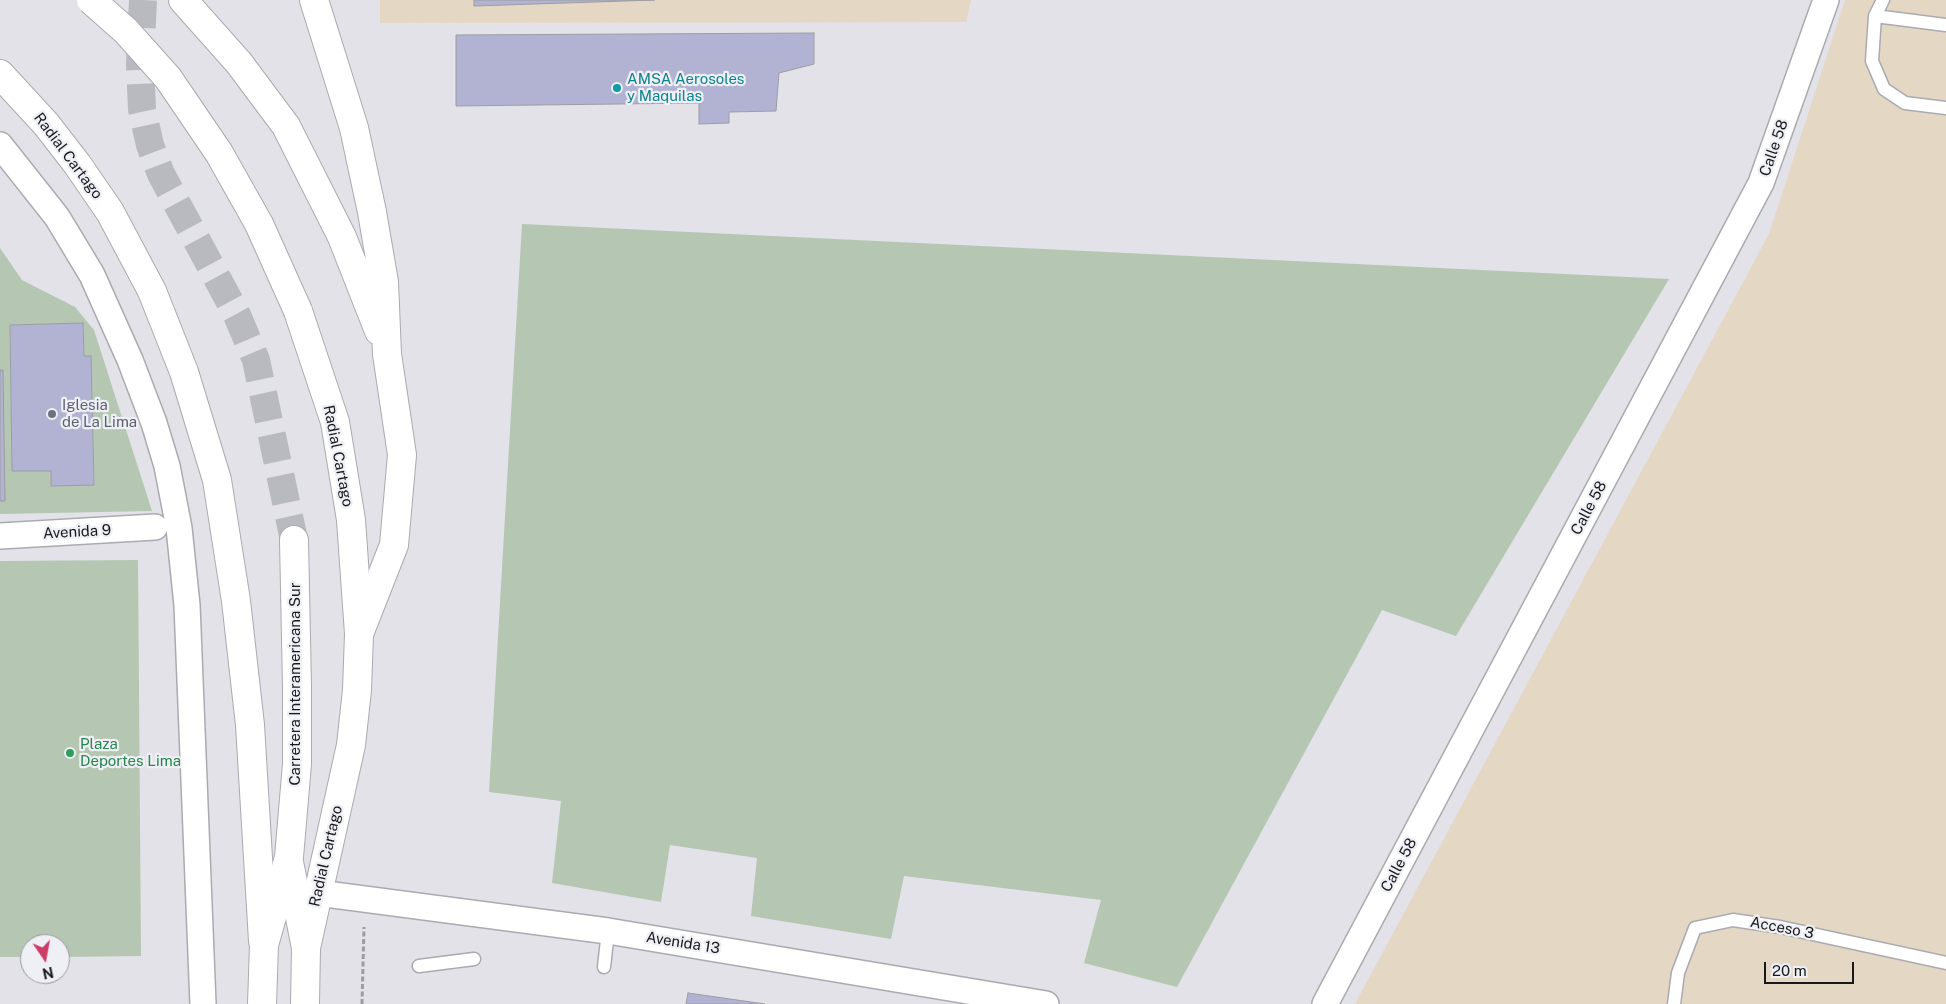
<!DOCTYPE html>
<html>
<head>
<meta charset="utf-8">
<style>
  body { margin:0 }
  #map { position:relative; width:1946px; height:1004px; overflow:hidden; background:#e2e2e8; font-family:"Public Sans",sans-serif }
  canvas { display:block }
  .north { position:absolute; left:20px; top:934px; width:50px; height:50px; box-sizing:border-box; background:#efeff6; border:1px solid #99999e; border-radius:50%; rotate:168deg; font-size:14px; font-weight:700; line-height:20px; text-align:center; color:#17181a }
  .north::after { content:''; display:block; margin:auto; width:18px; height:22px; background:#cc3d66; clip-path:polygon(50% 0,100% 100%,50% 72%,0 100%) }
  .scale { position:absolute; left:1764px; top:962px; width:90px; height:22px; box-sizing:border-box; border:2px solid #17181a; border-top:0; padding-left:6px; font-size:15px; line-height:18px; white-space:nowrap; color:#17181a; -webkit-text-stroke:4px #efeff6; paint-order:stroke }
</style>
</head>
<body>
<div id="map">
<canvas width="1946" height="1004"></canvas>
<div class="north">N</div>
<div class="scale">20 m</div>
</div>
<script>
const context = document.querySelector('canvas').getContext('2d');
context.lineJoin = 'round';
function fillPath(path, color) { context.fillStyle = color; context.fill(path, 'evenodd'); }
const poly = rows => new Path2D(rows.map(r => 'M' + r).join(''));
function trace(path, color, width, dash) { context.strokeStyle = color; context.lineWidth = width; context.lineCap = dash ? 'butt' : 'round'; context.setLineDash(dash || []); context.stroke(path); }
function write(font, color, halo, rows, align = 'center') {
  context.font = font + ' "Public Sans",sans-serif'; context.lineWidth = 4.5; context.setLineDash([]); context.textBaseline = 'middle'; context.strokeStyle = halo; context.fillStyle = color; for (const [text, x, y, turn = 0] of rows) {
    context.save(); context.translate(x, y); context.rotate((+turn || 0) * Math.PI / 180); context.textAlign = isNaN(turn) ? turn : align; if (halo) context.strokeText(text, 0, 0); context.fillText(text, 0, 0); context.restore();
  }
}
fillPath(poly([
  [380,0,971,0,966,22,380,23],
  [1845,0,1946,0,1946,1004,1355,1004,1769,234]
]), '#e4d7c4');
fillPath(poly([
  [522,224,1669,279,1456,636,1382,610,1177,987,1084,963,1101,900,904,876,891,939,751,916,757,858,670,845,661,902,552,883,561,801,489,792],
  [0,248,22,280,75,307,94,330,152,511,0,514],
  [83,323,84,356,91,356,94,484,51,486,51,471,12,471,10,325],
  [138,560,141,956,60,957,60,944,30,944,30,957,0,957,0,561]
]), '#b5c6b3');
const building = poly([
  [474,0,655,0,474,6,474,0],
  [814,33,814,64,779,73,776,111,729,112,729,123,699,124,699,103,456,106,456,35,814,33],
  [83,323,84,356,91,356,94,485,51,486,51,471,12,471,10,325,83,323],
  [0,370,3,370,5,501,0,501,0,370],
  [688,993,765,1004,686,1004,688,993]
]);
fillPath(building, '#b2b3d3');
trace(building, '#9c9ca2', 1);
trace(poly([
  [143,0,140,64,142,109,150,145,161,174,237,315,256,360,294,540]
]), '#b9babf', 28, [28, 14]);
const service = poly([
  [1883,0,1875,16,1872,61,1884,89,1905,103,1946,108],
  [1875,16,1946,25],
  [419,966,474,959],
  [604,967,608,931],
  [1674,1004,1678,973,1695,928,1733,920,1780,927,1946,963]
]);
const minor = poly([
  [0,145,57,217,92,275,130,360,154,423,167,466,179,528,187,605,203,1004],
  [0,536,155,527],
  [318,893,608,931,1046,1004],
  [1325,1004,1761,183,1826,0]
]);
const primary = poly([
  [0,74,46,124,77,164,110,212,152,291,184,372,217,480,236,601,250,725,263,941],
  [298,311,335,422,351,520,359,634,357,690,351,745,306,948]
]);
const trunk = poly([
  [183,0,239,63,286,126,342,237,379,331],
  [314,0,354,128,372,212,384,282,387,354,402,455,394,545,359,634],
  [289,862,306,948,305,1004],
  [262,1004,264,945,289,857,297,764,297,687,294,540]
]);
trace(service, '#aaabb0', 15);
trace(minor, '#aaabb0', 28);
trace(primary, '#aaabb0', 30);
trace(trunk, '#aaabb0', 30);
trace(poly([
  [362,1004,364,927]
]), '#9c9ca1', 3, [5, 2.5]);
trace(service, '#fff', 12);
trace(minor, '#fff', 25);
trace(primary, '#fff', 28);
trace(trunk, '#fff', 28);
const primaryBridge = poly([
  [91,0,126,31,168,78,219,153,259,224,298,311]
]);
trace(primaryBridge, '#aaabb0', 30, []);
trace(primaryBridge, '#fff', 28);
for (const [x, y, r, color] of [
  [617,88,5,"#0f9aa8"],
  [52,414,5,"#6b7280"],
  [70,753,5,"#2e9e5b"]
]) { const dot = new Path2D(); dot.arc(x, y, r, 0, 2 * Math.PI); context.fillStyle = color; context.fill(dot); trace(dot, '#efeff6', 2); }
write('15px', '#0d838f', '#efeff6', [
  ["AMSA Aerosoles",627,79],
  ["y Maquilas",627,96]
], 'left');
write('15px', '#17181a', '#efeff6', [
  ["Calle 58",1774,148,-71],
  ["Radial Cartago",68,156,53],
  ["Radial Cartago",338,456,79],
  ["Calle 58",1589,508,-62],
  ["Avenida 9",77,532,-3],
  ["Carretera Interamericana Sur",295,684,-90],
  ["Radial Cartago",326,856,-77],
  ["Calle 58",1399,865,-62],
  ["Acceso 3",1782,928,11],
  ["Avenida 13",683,943,9]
]);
write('15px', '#5b616d', '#efeff6', [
  ["Iglesia",62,405],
  ["de La Lima",62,422]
], 'left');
write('15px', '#27864d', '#efeff6', [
  ["Plaza",80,744],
  ["Deportes Lima",80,761]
], 'left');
</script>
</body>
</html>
